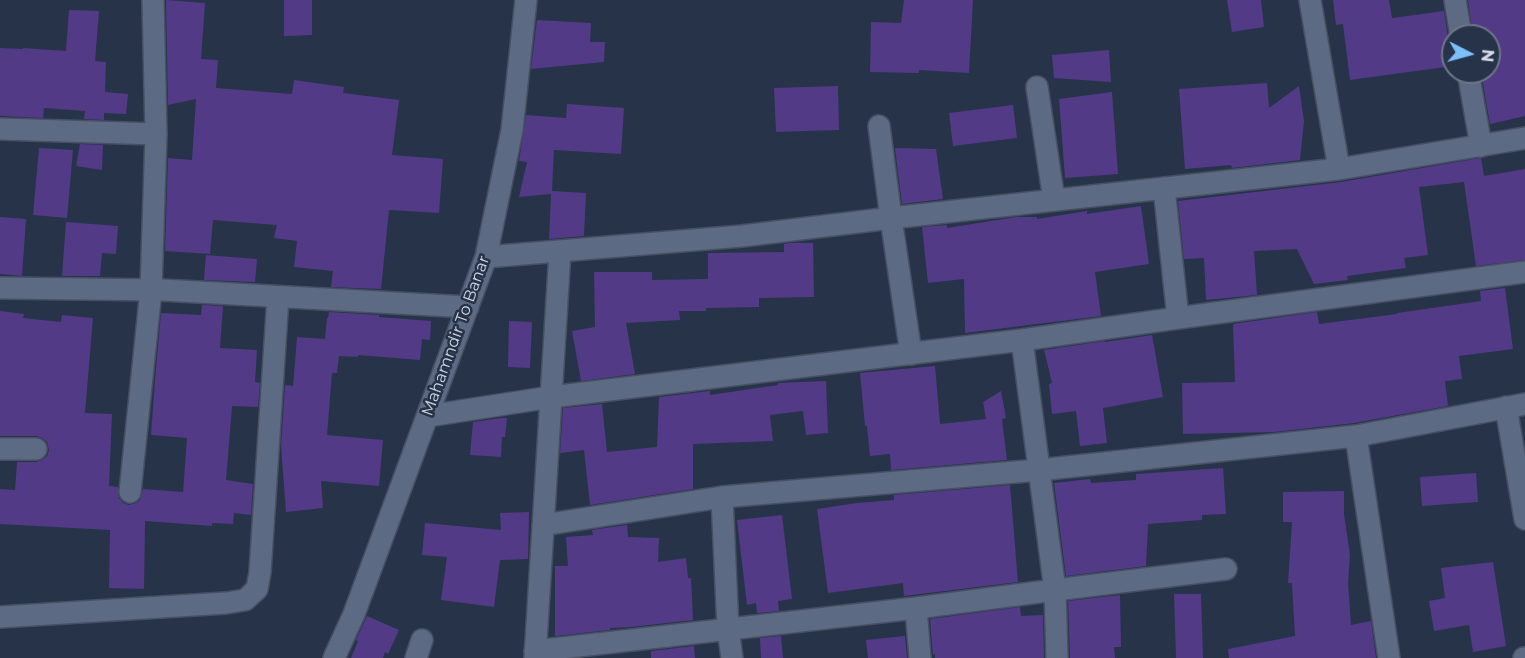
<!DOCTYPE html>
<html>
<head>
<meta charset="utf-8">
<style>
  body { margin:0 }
  #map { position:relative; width:1525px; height:658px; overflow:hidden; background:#273349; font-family:Montserrat,sans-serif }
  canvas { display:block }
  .north { position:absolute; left:1441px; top:24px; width:60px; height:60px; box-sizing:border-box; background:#273349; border:2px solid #6b7689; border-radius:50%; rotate:96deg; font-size:16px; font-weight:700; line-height:24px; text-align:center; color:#d2dae8 }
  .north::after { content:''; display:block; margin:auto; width:21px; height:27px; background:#7cbef9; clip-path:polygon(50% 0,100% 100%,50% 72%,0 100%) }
</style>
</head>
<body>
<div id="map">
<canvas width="1525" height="658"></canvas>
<div class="north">N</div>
</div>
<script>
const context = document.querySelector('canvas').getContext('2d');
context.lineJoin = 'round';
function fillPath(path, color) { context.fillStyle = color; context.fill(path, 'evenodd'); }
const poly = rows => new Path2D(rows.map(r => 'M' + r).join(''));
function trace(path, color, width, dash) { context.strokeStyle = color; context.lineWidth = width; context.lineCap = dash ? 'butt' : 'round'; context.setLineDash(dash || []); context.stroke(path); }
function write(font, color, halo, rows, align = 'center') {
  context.font = font + ' Montserrat,sans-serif'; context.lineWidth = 5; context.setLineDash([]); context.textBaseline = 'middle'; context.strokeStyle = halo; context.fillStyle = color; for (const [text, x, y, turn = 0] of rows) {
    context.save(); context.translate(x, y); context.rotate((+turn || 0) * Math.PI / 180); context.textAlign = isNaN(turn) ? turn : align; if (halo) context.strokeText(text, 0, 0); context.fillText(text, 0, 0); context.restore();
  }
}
fillPath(poly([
  [166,0,205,3,201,59,218,60,216,88,292,94,294,80,344,87,343,93,399,100,392,155,443,159,439,213,389,210,381,289,331,287,333,271,294,267,297,241,274,238,277,225,213,220,210,254,165,251,168,158,192,160,196,99,168,105],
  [284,0,312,0,312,35,284,36],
  [904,0,973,0,969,73,919,70,919,73,870,72,871,22,901,23],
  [1227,0,1261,0,1264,27,1232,32],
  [1333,0,1389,0,1392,18,1444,11,1448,38,1453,46,1453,66,1350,80,1343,24,1336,25],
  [1468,0,1525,0,1525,116,1490,124,1481,72,1489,72,1489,36,1473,36],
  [69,10,99,11,95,61,106,62,105,92,128,94,126,114,104,113,104,120,84,119,85,111,44,108,43,118,0,116,0,48,23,49,23,48,66,51],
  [537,20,591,23,590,42,605,42,604,62,531,69],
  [1109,50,1111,82,1054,78,1052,55],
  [1267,83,1269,108,1299,86,1304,121,1300,160,1232,168,1231,165,1185,169,1179,89],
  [838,86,839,130,776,132,774,88],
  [1112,92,1118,174,1065,178,1059,99],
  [567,104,624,108,621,154,554,150,552,191,586,193,584,236,549,239,551,194,519,197,527,162,519,161,526,115,566,118],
  [1013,105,1017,138,953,146,949,113],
  [80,144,103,145,102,170,76,166],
  [39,148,73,150,67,218,33,215],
  [895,148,936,149,943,199,902,204],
  [1480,158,1481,158,1484,176,1525,169,1525,260,1476,266,1464,182,1419,187,1428,255,1404,258,1406,268,1347,276,1348,280,1314,284,1297,249,1254,251,1257,295,1206,300,1204,258,1184,259,1178,201,1341,182],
  [1141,206,1149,264,1095,272,1101,316,965,333,964,279,928,283,922,227,947,225,947,228,1016,217,1037,217,1037,219,1087,211,1087,214],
  [0,217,26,219,22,276,0,274],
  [66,222,118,226,116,254,102,253,100,276,62,276],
  [791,243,813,243,814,297,759,298,759,307,706,308,706,311,679,311,680,320,626,323,635,374,581,381,572,331,595,327,594,272,652,272,652,280,708,279,708,253,784,252,784,244],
  [206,255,257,259,255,282,204,280],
  [1505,288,1513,349,1459,356,1462,379,1445,381,1448,406,1354,423,1274,432,1183,434,1182,383,1235,382,1233,324,1317,312,1319,324,1397,314,1397,313,1481,301,1480,291],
  [202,305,223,306,220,348,257,350,255,382,260,383,258,407,232,406,226,480,253,484,251,515,234,513,233,524,212,523,212,526,145,521,144,589,109,588,110,530,0,524,0,489,15,490,17,462,36,462,42,460,47,456,49,450,47,442,42,438,36,436,0,436,0,311,24,314,23,318,61,322,62,315,93,318,85,413,112,414,109,486,118,487,119,498,123,503,129,505,136,503,140,500,143,489,183,492,187,438,151,435,155,379,161,313,201,315],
  [329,312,379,315,379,317,431,321,430,340,422,339,420,360,358,355,358,357,339,356,337,373,332,373,327,435,383,440,379,486,321,481,323,508,286,512,281,446,285,385,293,386,297,337,325,339,327,318,328,318],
  [509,321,532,322,530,368,508,367],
  [1152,335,1163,397,1103,408,1107,443,1080,446,1076,411,1052,414,1049,384,1052,383,1044,350,1105,341,1105,342],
  [935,366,940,424,986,419,983,402,1001,391,1006,418,1002,419,1007,460,891,470,890,454,870,456,867,426,865,426,860,373],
  [826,381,828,433,806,435,803,411,770,415,773,441,693,444,693,489,590,505,584,450,560,453,563,408,602,404,607,452,657,447,659,397,710,391,710,395,778,385,778,383],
  [502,418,507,418,505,437,502,437,501,457,470,455,473,422],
  [1223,468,1226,514,1202,515,1202,520,1148,524,1146,566,1066,576,1054,483,1090,479,1091,483,1136,480,1136,474],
  [1476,473,1478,502,1422,506,1420,477],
  [1010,485,1018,582,904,596,903,583,828,593,817,509,857,503,894,500,894,495],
  [1344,491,1344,514,1350,555,1348,583,1351,625,1371,621,1376,658,1229,658,1228,649,1295,636,1292,583,1288,583,1292,522,1283,522,1283,492],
  [529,512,528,559,500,560,494,607,441,600,447,557,422,555,425,523,501,530,500,513],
  [782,515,792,599,778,601,779,611,757,613,756,603,747,605,737,520],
  [627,525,628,537,659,538,658,562,686,558,688,578,691,578,693,620,631,627,610,628,610,630,555,636,555,566,568,566,566,537,593,535,592,530],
  [1493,562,1506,646,1473,652,1469,625,1434,631,1429,601,1445,598,1441,568],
  [1174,594,1201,594,1203,658,1176,658],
  [1120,595,1121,647,1114,647,1115,658,1070,658,1068,601],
  [1020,607,1021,616,1043,615,1044,658,935,658,935,654,933,655,930,619],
  [367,616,399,630,388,654,385,652,383,658,351,658,358,641,356,640],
  [781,636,783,658,761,658,760,638],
  [905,636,907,658,868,658,866,640],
  [694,646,695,658,651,658,651,651]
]), '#523a87');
const street = poly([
  [1310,0,1339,169],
  [1455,0,1461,36],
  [1468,72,1481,146],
  [1037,87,1054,200],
  [879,126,891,218,911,354],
  [0,129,156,134],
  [1164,188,1178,318],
  [486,257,742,236,891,218,1339,169,1525,138],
  [0,288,162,290,468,307],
  [1506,407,1525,519],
  [428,416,551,397,1022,340],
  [1356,436,1389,658],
  [0,449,36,449],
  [130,492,151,290,156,134,153,0],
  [722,497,728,629,732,658],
  [543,525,722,497,1039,470,1356,436,1525,404],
  [1226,569,1055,590,1022,340,1178,318,1525,272],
  [0,617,226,603,245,600,257,589,260,572,278,297],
  [535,651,916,608],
  [334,658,354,614,486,257,512,130,526,0],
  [416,658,422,640],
  [535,658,560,251],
  [920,658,916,608,1055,590,1057,658],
  [1524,658,1525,658]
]);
trace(street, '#465062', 24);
trace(street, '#5d6a83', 21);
write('16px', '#d2dae8', '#273349', [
  ["Mahamndir To Banar",456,336,-70]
]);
</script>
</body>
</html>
